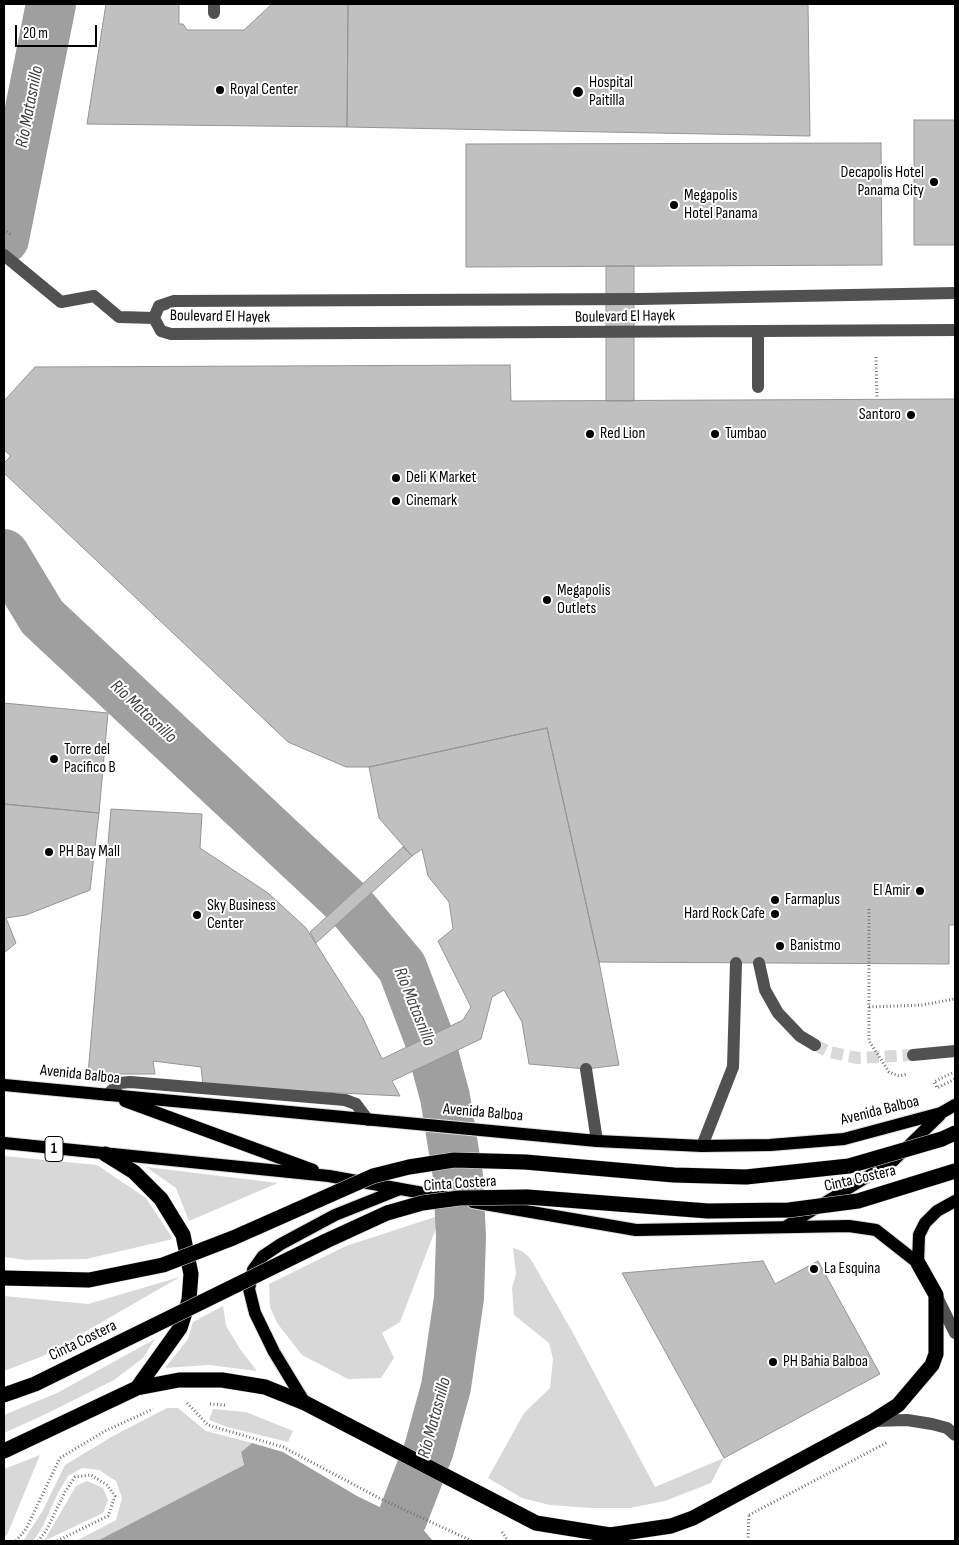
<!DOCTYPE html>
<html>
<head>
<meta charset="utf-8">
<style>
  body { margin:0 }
  #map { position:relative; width:959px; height:1545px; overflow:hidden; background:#fff; font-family:"Sofia Sans Condensed",sans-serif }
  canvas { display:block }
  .frame { position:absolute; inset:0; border:5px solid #000; pointer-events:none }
  .scale { position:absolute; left:15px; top:25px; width:82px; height:22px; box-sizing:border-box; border:2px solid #000; border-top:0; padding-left:6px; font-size:15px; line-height:18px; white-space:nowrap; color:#000; -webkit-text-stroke:4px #fff; paint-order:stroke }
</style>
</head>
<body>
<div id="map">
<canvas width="959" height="1545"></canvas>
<div class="frame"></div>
<div class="scale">20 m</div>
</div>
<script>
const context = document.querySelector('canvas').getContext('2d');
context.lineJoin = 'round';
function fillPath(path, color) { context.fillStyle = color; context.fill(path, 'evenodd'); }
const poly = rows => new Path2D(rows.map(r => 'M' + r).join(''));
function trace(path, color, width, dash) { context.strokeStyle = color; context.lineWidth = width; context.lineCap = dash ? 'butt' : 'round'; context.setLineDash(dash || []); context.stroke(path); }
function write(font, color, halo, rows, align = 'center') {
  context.font = font + ' "Sofia Sans Condensed",sans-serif'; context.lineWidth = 4; context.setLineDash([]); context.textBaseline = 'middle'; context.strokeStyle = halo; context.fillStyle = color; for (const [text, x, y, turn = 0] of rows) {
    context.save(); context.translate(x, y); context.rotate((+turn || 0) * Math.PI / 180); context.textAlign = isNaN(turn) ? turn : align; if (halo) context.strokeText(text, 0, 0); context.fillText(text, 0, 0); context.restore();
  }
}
fillPath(poly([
  [4,1156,97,1165,146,1198,173,1239,86,1259,26,1260,4,1257],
  [146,1167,278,1183,189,1221,176,1188],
  [441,1215,400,1322,382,1333,394,1358,381,1378,348,1379,302,1355,277,1323,270,1307,269,1284,346,1246],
  [513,1248,522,1251,530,1258,573,1333,655,1487,724,1458,711,1483,665,1501,630,1508,590,1508,550,1505,522,1498,488,1478,524,1413,550,1388,553,1359,549,1343,514,1315,512,1288,516,1274],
  [180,1277,43,1356,4,1371,4,1296,88,1304],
  [223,1306,226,1326,240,1349,257,1371,209,1365,165,1368,188,1339,193,1322],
  [155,1339,143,1358,114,1380,46,1414,4,1433,4,1415,57,1393],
  [167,1408,178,1408,206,1431,252,1443,241,1452,244,1465,97,1541,76,1541,116,1520,122,1498,116,1481,99,1470,82,1468,68,1476,58,1493,42,1528,33,1541,23,1541,42,1512,65,1465,113,1436],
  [213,1409,246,1412,293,1431,288,1442,227,1427,209,1420],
  [40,1455,7,1535,4,1537,4,1469],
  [87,1481,103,1488,108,1500,103,1513,44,1541,76,1486]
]), '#d8d8d8');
fillPath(poly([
  [252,1443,283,1452,357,1496,421,1527,433,1541,97,1541,244,1465,241,1452]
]), '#9f9f9f');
trace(poly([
  [4,239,51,4],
  [4,554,42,617,349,904,402,967,430,1041,445,1097,458,1176,461,1237,459,1298,446,1387,429,1449,402,1519]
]), '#9f9f9f', 50);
const building = poly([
  [106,4,179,4,179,24,183,24,187,30,244,30,272,4,348,4,347,127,87,124,106,4],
  [348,4,808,4,810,136,347,127,348,4],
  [914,120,955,120,955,245,914,245,914,120],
  [881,143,882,265,466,267,466,144,881,143],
  [606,266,634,266,634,401,606,401,606,266],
  [510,365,511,401,955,399,955,925,949,925,949,964,599,962,547,728,369,767,346,767,288,742,4,473,4,463,11,456,4,450,4,401,35,367,510,365],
  [4,703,108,713,99,813,4,804,4,703],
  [547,728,599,962,619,1065,586,1069,529,1064,522,1022,504,990,492,997,481,1039,392,1081,400,1096,203,1086,201,1067,153,1061,155,1074,88,1074,111,809,202,814,200,848,268,893,306,928,363,1018,382,1059,463,1020,471,1007,438,941,453,929,449,902,428,876,422,849,412,856,379,818,369,767,547,728],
  [4,804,99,813,90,890,26,915,6,918,16,943,4,953,4,804],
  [403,847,412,856,316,943,310,932,403,847],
  [763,1261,775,1284,818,1261,880,1374,724,1458,622,1273,763,1261]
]);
fillPath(building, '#c0c0c0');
trace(building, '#959595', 1);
trace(poly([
  [815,1045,829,1052,858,1058,913,1055]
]), '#d9d9d9', 12, [12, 6]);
const major = poly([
  [4,1085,597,1141,702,1146,770,1145,844,1139,941,1113,955,1105],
  [125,1101,313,1170],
  [4,1143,329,1176,445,1197],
  [473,1202,636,1230,849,1226,876,1230,918,1263],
  [785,1227,893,1161,940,1115],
  [918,1263,919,1235,925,1223,937,1211,955,1201],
  [305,1403,274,1352,255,1313,249,1289,253,1270,263,1256,281,1244,335,1215,400,1189]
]);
const highway = poly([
  [105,1154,134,1172,161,1199,183,1235,191,1274,189,1300,180,1328,137,1388],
  [4,1451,137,1388,179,1380,222,1380,265,1387,305,1403,536,1523,610,1535,671,1526,693,1518,873,1421,898,1405,932,1365,936,1354,936,1295,918,1263]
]);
trace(major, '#dbdbdb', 14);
trace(highway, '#dbdbdb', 16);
trace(poly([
  [4,229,12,236],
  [876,357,877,399],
  [869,909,869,1041,889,1072,899,1076,908,1074],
  [869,1007,922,1005,955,999],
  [952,1073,934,1082,937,1088,955,1079],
  [187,1403,208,1425,283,1447,379,1498,472,1541],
  [210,1404,226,1405],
  [749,1515,888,1442],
  [502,1532,508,1541],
  [16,1541,26,1529,60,1458,105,1431,153,1409],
  [38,1541,46,1531,65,1492,75,1477,91,1475,107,1485,115,1496,108,1516,57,1541],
  [748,1541,749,1514]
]), '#737373', 3, [1, 2.5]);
trace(poly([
  [214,13,214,4],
  [4,255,61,302,94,296,119,317,154,318],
  [955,293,640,299,174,301,159,306,154,318,161,331,171,334,955,330],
  [758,331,758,387],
  [759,963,765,990,778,1013,800,1036,815,1045],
  [913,1055,955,1051],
  [586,1069,597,1141],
  [107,1095,120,1083,130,1082,345,1100,356,1104,368,1120],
  [702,1146,733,1067,736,963],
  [936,1295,955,1333],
  [873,1421,907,1420,932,1424,947,1428,955,1435]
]), '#515151', 12);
trace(major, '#000', 12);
trace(highway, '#000', 15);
const highwayBridge = poly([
  [4,1278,89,1280,163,1265,233,1238,373,1176,409,1167,454,1160,525,1162,674,1175,746,1177,849,1166,942,1139,955,1133],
  [4,1395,35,1384,326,1241,387,1213,422,1203,459,1198,527,1197,708,1211,789,1210,858,1201,955,1171]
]);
trace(highwayBridge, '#dbdbdb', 16, []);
trace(highwayBridge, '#000', 15);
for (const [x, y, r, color] of [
  [220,90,5,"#000"],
  [578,92,6,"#000"],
  [934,182,5,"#000"],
  [674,205,5,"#000"],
  [911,415,5,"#000"],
  [590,434,5,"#000"],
  [715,434,5,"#000"],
  [396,478,5,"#000"],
  [396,501,5,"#000"],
  [547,600,5,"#000"],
  [54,759,5,"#000"],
  [49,852,5,"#000"],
  [920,891,5,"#000"],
  [775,900,5,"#000"],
  [775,914,5,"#000"],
  [197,915,5,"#000"],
  [780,946,5,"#000"],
  [814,1269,5,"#000"],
  [773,1362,5,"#000"]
]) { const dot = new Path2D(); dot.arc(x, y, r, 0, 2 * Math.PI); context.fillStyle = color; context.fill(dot); trace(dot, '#fff', 2); }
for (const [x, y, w] of [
  [54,1149,18]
]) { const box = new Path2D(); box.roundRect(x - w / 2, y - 12.5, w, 25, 4); context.fillStyle = '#fff'; context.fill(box); trace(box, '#000', 1); }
write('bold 15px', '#000', null, [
  ["1",54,1149]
]);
write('16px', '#000', '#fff', [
  ["Hospital",589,83],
  ["Paitilla",589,101],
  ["Royal Center",230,90],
  ["Decapolis Hotel",924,173,"right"],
  ["Panama City",924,191,"right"],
  ["Megapolis",684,196],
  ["Hotel Panama",684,214],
  ["Santoro",901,415,"right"],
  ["Red Lion",600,434],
  ["Tumbao",725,434],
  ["Deli K Market",406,478],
  ["Cinemark",406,501],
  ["Megapolis",557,591],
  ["Outlets",557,609],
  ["Torre del",64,750],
  ["Pacifico B",64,768],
  ["PH Bay Mall",59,852],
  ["El Amir",910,891,"right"],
  ["Farmaplus",785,900],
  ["Sky Business",207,906],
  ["Center",207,924],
  ["Hard Rock Cafe",765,914,"right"],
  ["Banistmo",790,946],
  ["La Esquina",824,1269],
  ["PH Bahia Balboa",783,1362]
], 'left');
write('16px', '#000', '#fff', [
  ["Boulevard El Hayek",220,317,1],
  ["Boulevard El Hayek",625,317,-1],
  ["Avenida Balboa",80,1075,6],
  ["Avenida Balboa",880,1111,-14],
  ["Avenida Balboa",483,1113,5],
  ["Cinta Costera",860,1179,-13],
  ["Cinta Costera",460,1184,-4],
  ["Cinta Costera",83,1341,-26]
]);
write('italic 18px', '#404040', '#fff', [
  ["Río Matasnillo",30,107,-79],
  ["Río Matasnillo",143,712,43],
  ["Río Matasnillo",414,1007,68],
  ["Río Matasnillo",435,1418,-75]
]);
</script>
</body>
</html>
